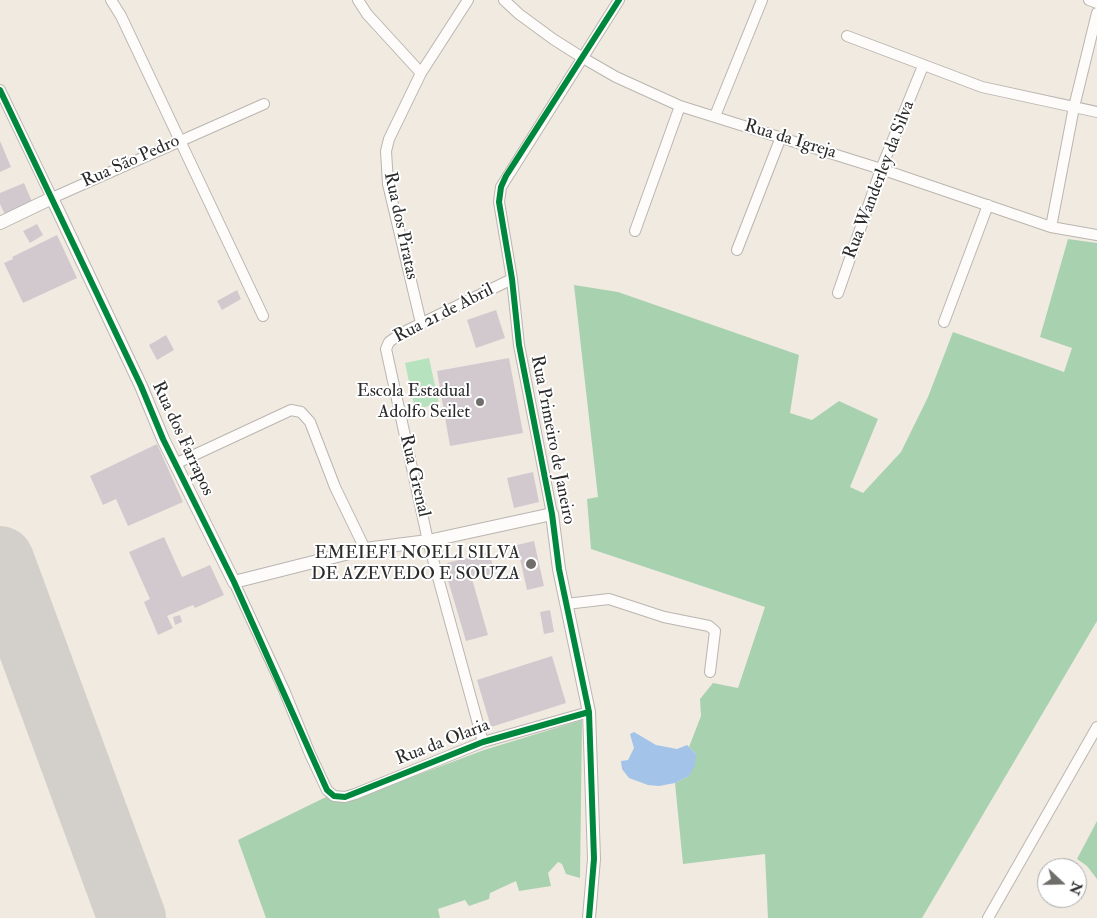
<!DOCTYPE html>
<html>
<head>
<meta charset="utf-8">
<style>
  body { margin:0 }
  #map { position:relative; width:1097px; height:918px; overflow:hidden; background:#f1eae1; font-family:"IM FELL Double Pica",serif }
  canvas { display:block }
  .north { position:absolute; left:1037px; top:858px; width:50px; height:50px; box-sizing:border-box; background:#fff; border:1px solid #aaa; border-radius:50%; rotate:111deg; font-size:14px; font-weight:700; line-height:20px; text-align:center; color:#2b2b2b }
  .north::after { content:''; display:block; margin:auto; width:18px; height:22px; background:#706e6b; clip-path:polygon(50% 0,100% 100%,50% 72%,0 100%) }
</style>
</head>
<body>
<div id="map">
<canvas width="1097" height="918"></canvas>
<div class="north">N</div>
</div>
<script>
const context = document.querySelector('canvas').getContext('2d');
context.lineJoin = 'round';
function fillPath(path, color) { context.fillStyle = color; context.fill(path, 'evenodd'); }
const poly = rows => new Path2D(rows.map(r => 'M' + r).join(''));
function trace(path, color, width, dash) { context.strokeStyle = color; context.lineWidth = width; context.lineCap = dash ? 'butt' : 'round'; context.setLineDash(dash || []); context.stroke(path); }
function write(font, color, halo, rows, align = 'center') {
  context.font = font + ' "IM FELL Double Pica",serif'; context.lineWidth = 4; context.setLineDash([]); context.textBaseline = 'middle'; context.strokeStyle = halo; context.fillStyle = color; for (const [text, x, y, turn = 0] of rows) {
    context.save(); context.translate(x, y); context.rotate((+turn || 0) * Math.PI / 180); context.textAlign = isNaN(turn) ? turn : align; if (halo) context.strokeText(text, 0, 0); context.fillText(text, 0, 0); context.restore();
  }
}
fillPath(poly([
  [429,358,439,404,415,409,405,363]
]), '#b6e2bd');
fillPath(poly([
  [1068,239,1097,243,1097,621,922,918,768,918,765,854,683,864,675,783,689,776,696,754,689,747,701,716,700,699,713,683,738,688,765,607,591,549,587,499,598,497,574,285,618,292,799,355,790,413,812,420,839,401,878,419,850,487,863,493,901,452,928,397,953,332,1064,372,1072,348,1040,337],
  [582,720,580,878,566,874,562,864,558,862,548,873,551,886,519,891,516,881,490,893,489,899,469,906,465,900,438,909,440,918,266,918,238,840,326,797,337,802,348,801,484,750],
  [1097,821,1097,879,1087,866,1077,859]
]), '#a8d1af');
fillPath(poly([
  [634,732,656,745,677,749,687,745,696,754,695,765,689,776,675,783,659,786,648,785,629,778,622,769,621,761,628,760,634,748,630,734]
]), '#a3c3e9');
trace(poly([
  [0,560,132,918]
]), '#d3cfca', 68);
fillPath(poly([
  [0,141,11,167,0,172],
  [24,183,33,204,6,217,0,204,0,193],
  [37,224,43,235,30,243,23,231],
  [57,235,77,278,23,303,4,263,13,259,12,257],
  [237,290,241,299,222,310,217,301],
  [496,310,505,338,476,348,467,320],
  [166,335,174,350,157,360,149,345],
  [509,358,523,433,450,446,437,371],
  [157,444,183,502,128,526,116,499,103,505,90,476],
  [533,472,539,502,514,508,507,478],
  [164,537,182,577,210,565,224,595,195,608,193,605,167,616,173,628,158,635,144,602,150,599,129,552],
  [534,541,544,586,527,590,517,545],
  [489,552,495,573,472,579,488,635,466,641,447,577,451,576,447,563],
  [550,610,554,632,544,634,540,612],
  [180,615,182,622,175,625,173,617],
  [552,656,566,703,491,727,477,680]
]), '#d2c9cf');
const minor = poly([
  [111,0,121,16,263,316],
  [358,0,367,14,421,73],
  [504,0,519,14,553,39,583,58,616,77,680,106,881,169,1051,227,1097,235],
  [1089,0,1097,3],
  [847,36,982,87,1097,112],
  [0,90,52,198,264,104],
  [715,116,762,0],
  [1051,227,1074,107,1097,13],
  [635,231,680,106],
  [737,250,781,137],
  [838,293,881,169,923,66],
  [944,322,988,205],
  [421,323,388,184,386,151,389,139,421,73,468,0],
  [175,464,291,410,301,412,310,422,335,487,365,549],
  [552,514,519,345,512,279,499,202,501,187,619,0],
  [234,582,284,690,310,754,327,790,334,796,345,797,355,794,483,742,589,712],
  [566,604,609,599,664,617,709,626,715,631,710,672],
  [483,742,428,541,386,349,389,342,402,333,512,279],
  [988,918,1097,727]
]);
const tertiary = poly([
  [0,223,52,198,141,386,163,439,234,582,365,549,428,541,552,514,559,569,589,712,594,859,589,918]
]);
trace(minor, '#bab5b0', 12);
trace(tertiary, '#bab5b0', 14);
trace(minor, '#fdfcfa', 10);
trace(tertiary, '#fdfcfa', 12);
trace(poly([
  [0,90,141,386,163,439,234,582,327,790,334,796,345,797,483,742,589,712],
  [589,918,594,859,589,712,559,569,552,514,519,345,512,279,499,202,501,187,506,176,619,0]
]), '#00873e', 6);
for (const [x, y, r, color] of [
  [480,402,5,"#706e6b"],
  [531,564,6,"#706e6b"]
]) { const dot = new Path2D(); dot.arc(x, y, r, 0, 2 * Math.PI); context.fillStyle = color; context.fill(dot); trace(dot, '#fff', 2); }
write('18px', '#2b2b2b', '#fff', [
  ["Rua da Igreja",790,140,17],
  ["Rua São Pedro",131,162,-24],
  ["Rua Wanderley da Silva",880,180,-69],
  ["Rua dos Piratas",400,226,78],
  ["Rua 21 de Abril",444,314,-27],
  ["Rua dos Farrapos",182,439,65],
  ["Rua Primeiro de Janeiro",552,440,79],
  ["Rua Grenal",414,476,77],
  ["Rua da Olaria",443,743,-21]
]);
write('18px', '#2b2b2b', '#fff', [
  ["Escola Estadual",470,392],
  ["Adolfo Seilet",470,413],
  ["EMEIEFI NOELI SILVA",520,554],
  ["DE AZEVEDO E SOUZA",520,575]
], 'right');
</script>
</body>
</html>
